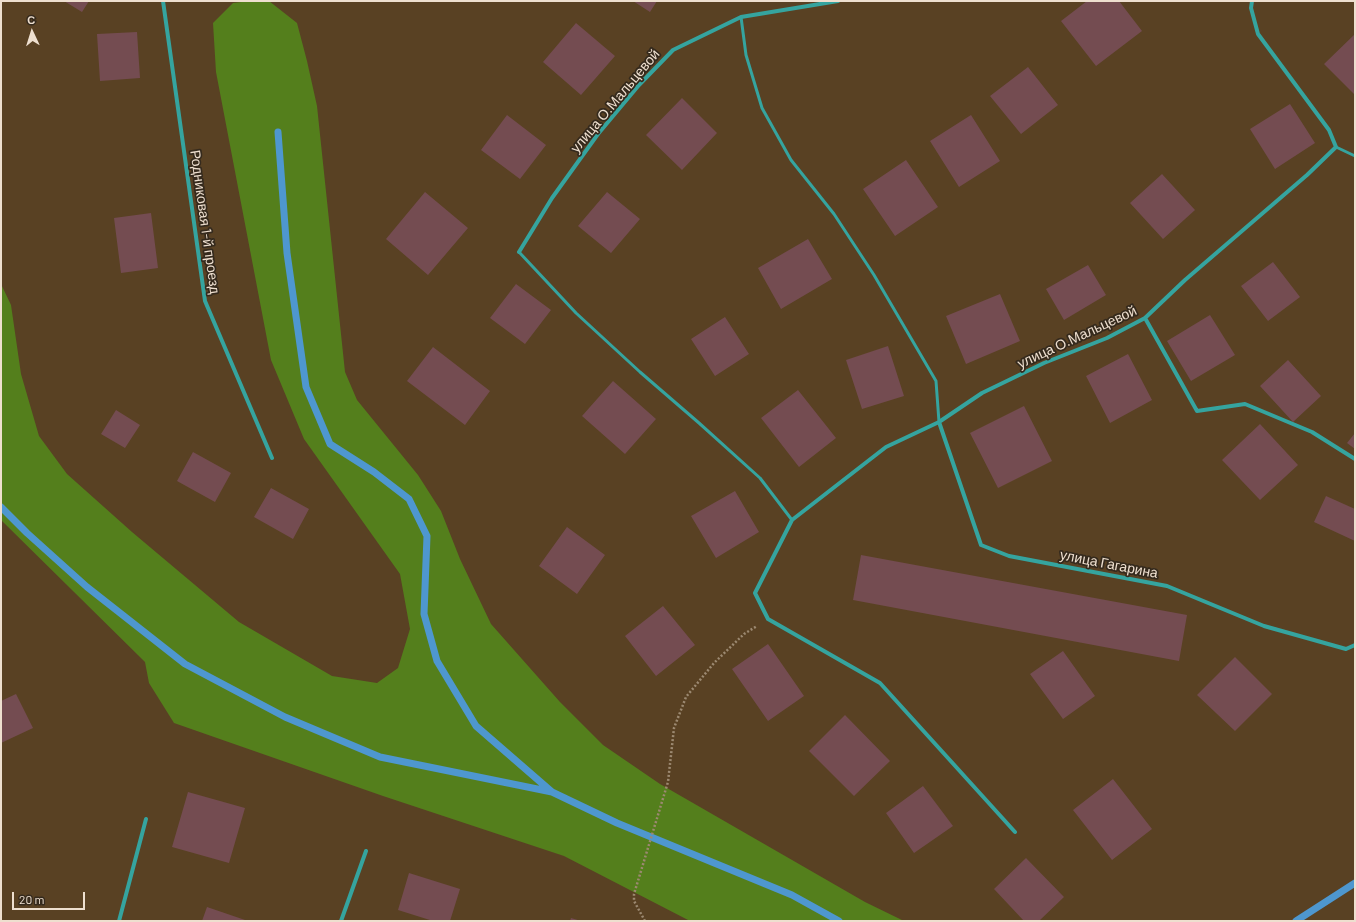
<!DOCTYPE html>
<html>
<head>
<meta charset="utf-8">
<style>
  body { margin:0 }
  #map { position:relative; width:1356px; height:922px; overflow:hidden; background:#594123; font-family:Barlow,sans-serif }
  canvas { display:block }
  .frame { position:absolute; inset:0; border:2px solid #eedfcf; pointer-events:none }
  .north { position:absolute; left:12px; top:12px; width:40px; height:40px; -webkit-text-stroke:3px #352a1d; paint-order:stroke; rotate:356deg; font-size:11px; font-weight:700; line-height:16px; text-align:center; color:#eedfcf }
  .north::after { content:''; display:block; margin:auto; width:14px; height:18px; background:#eedfcf; clip-path:polygon(50% 0,100% 100%,50% 72%,0 100%) }
  .scale { position:absolute; left:12px; top:892px; width:73px; height:18px; box-sizing:border-box; border:2px solid #eedfcf; border-top:0; padding-left:5px; font-size:12px; line-height:14px; white-space:nowrap; color:#eedfcf; -webkit-text-stroke:3px #352a1d; paint-order:stroke }
</style>
</head>
<body>
<div id="map">
<canvas width="1356" height="922"></canvas>
<div class="frame"></div>
<div class="north">С</div>
<div class="scale">20 m</div>
</div>
<script>
const context = document.querySelector('canvas').getContext('2d');
context.lineJoin = 'round';
function fillPath(path, color) { context.fillStyle = color; context.fill(path, 'evenodd'); }
const poly = rows => new Path2D(rows.map(r => 'M' + r).join(''));
function trace(path, color, width, dash) { context.strokeStyle = color; context.lineWidth = width; context.lineCap = dash ? 'butt' : 'round'; context.setLineDash(dash || []); context.stroke(path); }
function write(font, color, halo, rows, align = 'center') {
  context.font = font + ' Barlow,sans-serif'; context.lineWidth = 3.5; context.setLineDash([]); context.textBaseline = 'middle'; context.strokeStyle = halo; context.fillStyle = color; for (const [text, x, y, turn = 0] of rows) {
    context.save(); context.translate(x, y); context.rotate((+turn || 0) * Math.PI / 180); context.textAlign = isNaN(turn) ? turn : align; if (halo) context.strokeText(text, 0, 0); context.fillText(text, 0, 0); context.restore();
  }
}
fillPath(poly([
  [250,1,269,1,297,23,307,61,317,106,345,372,357,400,418,475,441,511,460,559,491,624,560,702,603,745,660,784,865,902,904,921,690,921,564,856,383,796,174,723,149,683,145,662,1,520,1,284,11,305,21,374,39,436,67,474,132,532,239,622,332,676,377,683,398,668,410,629,400,574,304,439,271,360,216,72,213,23,233,3]
]), '#547f1c');
trace(poly([
  [278,132,287,253,306,387,330,444,374,472,409,499,427,536,424,614,437,661,476,726,552,792,617,823,792,895,839,921],
  [1,507,27,533,87,587,185,664,285,717,380,757,552,792],
  [1296,921,1355,883]
]), '#4e97cf', 7);
fillPath(poly([
  [64,1,89,1,82,12],
  [633,1,657,1,650,12],
  [1087,1,1119,1,1142,31,1096,66,1061,21],
  [576,23,615,56,581,95,543,62],
  [137,32,140,78,100,81,97,34],
  [1355,34,1355,95,1324,64],
  [1028,67,1058,105,1021,134,990,96],
  [682,98,717,133,682,170,646,135],
  [1290,104,1315,143,1275,169,1250,129],
  [507,115,546,145,520,179,481,150],
  [971,115,1000,161,959,187,930,141],
  [906,160,938,207,895,236,863,189],
  [1162,174,1195,210,1163,239,1130,203],
  [425,192,468,228,428,275,386,239],
  [607,192,640,219,611,253,578,226],
  [151,213,158,268,121,273,114,218],
  [808,239,832,279,781,309,758,268],
  [1273,262,1300,297,1268,321,1241,286],
  [1088,265,1106,295,1064,320,1046,289],
  [516,284,551,310,525,344,490,318],
  [1000,294,1020,341,966,364,946,316],
  [1210,315,1235,355,1191,381,1167,341],
  [725,317,749,354,715,376,691,339],
  [888,346,904,396,862,409,846,360],
  [433,347,490,391,465,425,407,381],
  [1128,354,1152,400,1110,423,1086,376],
  [1288,360,1321,396,1293,422,1260,386],
  [613,381,656,419,625,454,582,416],
  [798,390,836,438,799,467,761,418],
  [1024,406,1052,461,998,488,970,433],
  [116,410,140,425,125,448,101,434],
  [1260,424,1298,465,1260,500,1222,460],
  [1355,433,1355,449,1347,443],
  [193,452,231,473,215,502,177,481],
  [271,488,309,509,293,539,254,517],
  [735,491,759,532,716,558,691,516],
  [1326,496,1355,509,1355,541,1314,522],
  [567,527,605,555,577,594,539,566],
  [861,555,1187,615,1179,661,853,600],
  [663,606,695,645,656,676,625,636],
  [768,644,804,696,768,721,732,669],
  [1063,651,1095,696,1063,719,1030,674],
  [1235,657,1272,694,1235,731,1197,695],
  [16,694,33,728,1,743,1,701],
  [845,715,890,761,854,796,809,751],
  [1113,779,1152,829,1112,860,1073,810],
  [923,786,953,826,914,853,886,813],
  [188,792,245,808,229,863,172,847],
  [1026,858,1064,897,1039,921,1024,921,994,889],
  [409,873,460,889,450,921,433,921,398,910],
  [207,907,248,921,202,921],
  [571,918,581,921,570,921]
]), '#744c51');
trace(poly([
  [645,921,634,901,634,894,668,782,674,728,686,697,714,663,744,634,757,626]
]), '#9c8971', 2.5, [2, 2]);
trace(poly([
  [741,17,746,55,762,108,791,160,834,214,874,275,936,381,939,422],
  [1336,147,1355,156],
  [519,252,576,313,640,372,699,423,760,478,792,520]
]), '#35a49f', 3);
trace(poly([
  [163,1,205,301,272,458],
  [519,252,552,198,598,134,639,85,673,50,741,17,838,1],
  [1145,318,1197,411,1245,404,1312,432,1355,459],
  [939,422,981,545,1009,556,1167,586,1264,626,1346,649,1355,645],
  [1015,832,880,683,768,619,755,593,792,520,886,447,939,422,982,393,1044,363,1107,338,1145,318,1185,280,1307,175,1336,147,1329,130,1258,34,1251,8,1252,1],
  [119,921,146,819],
  [341,921,366,851]
]), '#35a49f', 4);
write('14px', '#eedfcf', '#352a1d', [
  ["улица О.Мальцевой",615,101,-50],
  ["Родниковая 1-й проезд",205,222,82],
  ["улица О.Мальцевой",1077,337,-25],
  ["улица Гагарина",1109,564,11]
]);
</script>
</body>
</html>
